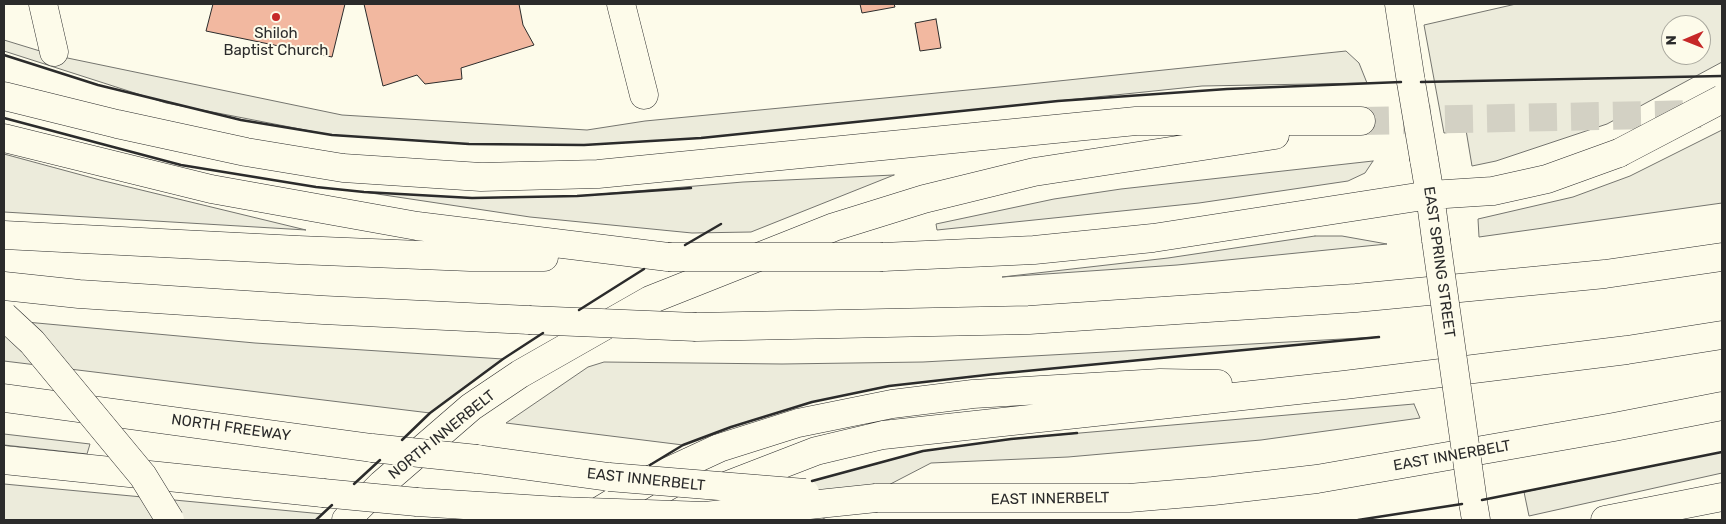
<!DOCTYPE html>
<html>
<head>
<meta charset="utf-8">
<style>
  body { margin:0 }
  #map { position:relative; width:1726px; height:524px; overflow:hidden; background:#fdfbea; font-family:Rubik,sans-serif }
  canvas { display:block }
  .frame { position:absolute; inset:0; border:5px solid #2b2b2b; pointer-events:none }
  .north { position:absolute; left:1661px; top:15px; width:50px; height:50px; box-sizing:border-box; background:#fdfbea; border:1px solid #a9a89e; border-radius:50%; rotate:269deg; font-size:14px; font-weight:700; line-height:20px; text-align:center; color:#2b2b2b }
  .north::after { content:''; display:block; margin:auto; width:18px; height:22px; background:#c62828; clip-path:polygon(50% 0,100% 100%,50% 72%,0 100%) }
</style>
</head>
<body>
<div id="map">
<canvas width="1726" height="524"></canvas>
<div class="frame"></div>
<div class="north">N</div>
</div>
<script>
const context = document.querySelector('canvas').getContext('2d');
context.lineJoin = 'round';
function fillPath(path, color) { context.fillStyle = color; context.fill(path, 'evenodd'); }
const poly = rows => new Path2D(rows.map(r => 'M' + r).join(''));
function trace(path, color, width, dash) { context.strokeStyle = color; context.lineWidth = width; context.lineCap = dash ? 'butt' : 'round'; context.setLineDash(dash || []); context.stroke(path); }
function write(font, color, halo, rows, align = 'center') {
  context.font = font + ' Rubik,sans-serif'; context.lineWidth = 4; context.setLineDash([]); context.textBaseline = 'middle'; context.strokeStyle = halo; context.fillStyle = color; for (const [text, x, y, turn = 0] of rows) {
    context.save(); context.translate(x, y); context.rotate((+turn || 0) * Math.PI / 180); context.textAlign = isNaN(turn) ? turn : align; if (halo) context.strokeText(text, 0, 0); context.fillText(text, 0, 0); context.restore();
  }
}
const green = poly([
  [1516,4,1722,4,1722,62,1607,124,1496,161,1472,166,1466,130,1444,133,1424,25,1516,4],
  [1671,25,1701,25,1701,55,1671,55,1671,25],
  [4,40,53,55,342,115,587,130,645,121,1020,85,1346,51,1359,63,1367,83,1202,86,701,138,584,145,469,144,331,135,166,103,4,51,4,40],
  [1722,130,1722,203,1479,237,1478,219,1573,197,1630,176,1722,130],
  [4,154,100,180,306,230,4,212,4,154],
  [1373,161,1365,173,1348,181,1199,203,937,230,936,224,1054,199,1121,189,1373,161],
  [894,175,751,232,692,233,530,217,364,192,472,198,577,196,743,182,894,175],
  [1315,236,1342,236,1387,244,1177,265,1002,277,1168,258,1315,236],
  [4,320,255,343,503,359,430,413,4,361,4,320],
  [1379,337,995,374,889,386,812,402,731,427,683,445,506,423,588,367,604,362,782,364,923,362,1379,337],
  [1414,404,1420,418,1261,440,1068,457,931,463,821,520,724,520,809,482,923,451,1011,439,1414,404],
  [4,434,90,444,87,454,4,445,4,434],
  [1722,452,1722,473,1529,516,1524,492,1722,452],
  [4,484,323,514,316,520,4,520,4,484]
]);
fillPath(green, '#ecebdb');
trace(green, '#74746e', 1);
const building = poly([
  [213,4,345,4,332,57,206,31,213,4],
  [364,4,519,4,523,25,534,45,461,68,462,79,425,84,417,75,383,86,364,4],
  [860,4,894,4,895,7,862,13,860,4],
  [936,19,941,48,920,51,915,23,936,19]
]);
fillPath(building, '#f2b8a0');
trace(building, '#2b2b2b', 1);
trace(poly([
  [1361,121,1701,114]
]), '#d3d1c4', 28, [28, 14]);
const minor = poly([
  [43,4,54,52],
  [621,4,644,95],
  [1399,4,1411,82],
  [1424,159,1430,195],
  [1605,520,1722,497]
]);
const major = poly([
  [1436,240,1430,195,1493,191,1547,179,1619,153],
  [1473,502,1476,520]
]);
const highway = poly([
  [4,96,117,124,246,152,343,168,481,177,598,174,1136,121,1361,121],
  [4,138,211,189,417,226,668,257],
  [4,235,298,250,470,257,544,257],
  [883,257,1034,250,1153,238,1430,195],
  [4,286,79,294,323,310,529,320],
  [696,327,1029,320,1356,298,1605,274,1722,257],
  [4,398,372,448],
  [477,459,609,477],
  [4,460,323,493],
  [876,498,1129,498,1213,491,1317,479,1614,427,1722,406],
  [417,502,558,511],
  [586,519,652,479,719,448,798,423,892,404,973,394,1160,383,1218,384],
  [346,520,382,484,471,407,520,374,650,300,834,227,924,199,1034,172,1275,135],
  [666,520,728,485,816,451,883,435,1344,385,1627,350,1722,335]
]);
trace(minor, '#2b2b2b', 29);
trace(major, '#2b2b2b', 29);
trace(highway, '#2b2b2b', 29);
trace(minor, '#fdfbea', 28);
trace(major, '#fdfbea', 28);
trace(highway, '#fdfbea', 28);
const minorBridge = poly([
  [1411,82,1424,159]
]);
const majorBridge = poly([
  [1619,153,1722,99],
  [1436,240,1473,502]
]);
const highwayBridge = poly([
  [668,257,883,257],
  [4,316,32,342,143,476,170,520],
  [529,320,696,327],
  [372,448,477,459],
  [609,477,805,493],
  [323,493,417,502],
  [558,511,705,516,876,498]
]);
trace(minorBridge, '#2b2b2b', 29, []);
trace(majorBridge, '#2b2b2b', 29, []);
trace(highwayBridge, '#2b2b2b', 29, []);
trace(minorBridge, '#fdfbea', 28);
trace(majorBridge, '#fdfbea', 28);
trace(highwayBridge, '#fdfbea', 28);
trace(poly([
  [4,55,98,85,241,120,332,135,469,144,584,145,701,138,1058,101,1227,89,1401,82],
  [1421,82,1722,76],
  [4,118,181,165,316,187,364,192,472,198,577,196,691,188],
  [685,245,721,224],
  [579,310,644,269],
  [402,440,430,413,503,359,543,333],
  [650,465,683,445,731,427,812,402,889,386,995,374,1379,337],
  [812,481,923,451,1011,439,1077,433],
  [354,484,380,460],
  [1482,500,1722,452],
  [316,520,332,505],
  [1358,520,1462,504]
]), '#2b2b2b', 2.5);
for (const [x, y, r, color] of [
  [276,17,5,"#c62828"]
]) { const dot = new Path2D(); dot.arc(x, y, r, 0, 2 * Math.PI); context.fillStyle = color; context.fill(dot); trace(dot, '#fdfbea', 2); }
write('15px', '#2b2b2b', '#fdfbea', [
  ["Shiloh",276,34],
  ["Baptist Church",276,51]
]);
write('15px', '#2b2b2b', '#fdfbea', [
  ["EAST SPRING STREET",1439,262,82],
  ["NORTH FREEWAY",231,428,8],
  ["NORTH INNERBELT",442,435,-39],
  ["EAST INNERBELT",1452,456,-10],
  ["EAST INNERBELT",646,480,6],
  ["EAST INNERBELT",1050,499,-1]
]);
</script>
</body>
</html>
